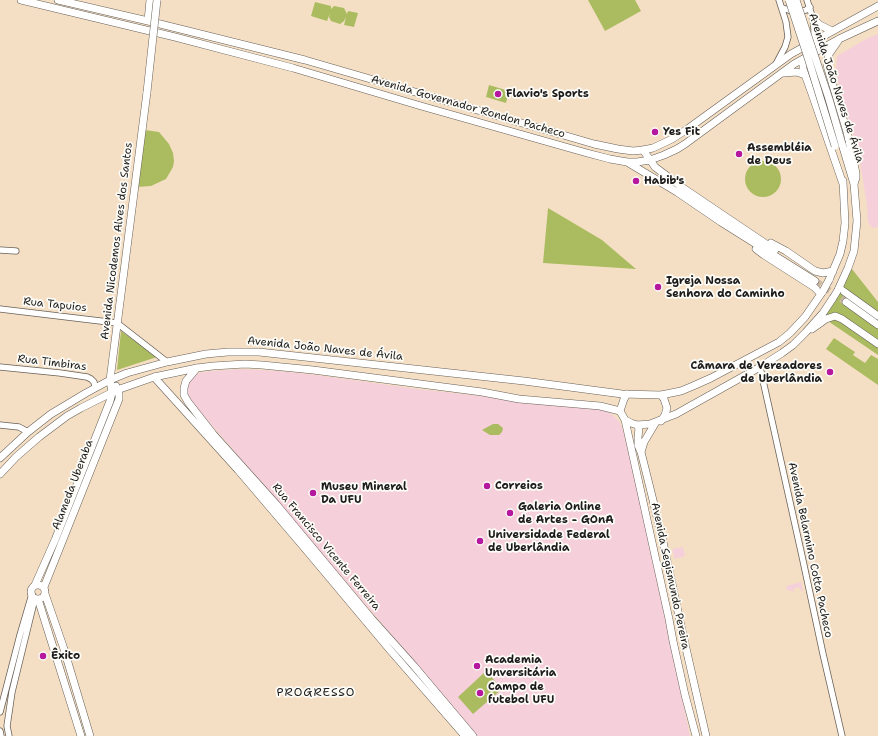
<!DOCTYPE html>
<html>
<head>
<meta charset="utf-8">
<style>
  body { margin:0 }
  canvas { display:block; background:#f5dfc4 }
</style>
</head>
<body>
<canvas width="878" height="736"></canvas>
<script>
const context = document.querySelector('canvas').getContext('2d');
context.lineJoin = 'round';
function fillPath(path, color) { context.fillStyle = color; context.fill(path, 'evenodd'); }
const poly = rows => new Path2D(rows.map(r => 'M' + r).join(''));
function trace(path, color, width, dash) { context.strokeStyle = color; context.lineWidth = width; context.lineCap = dash ? 'butt' : 'round'; context.setLineDash(dash || []); context.stroke(path); }
function write(font, color, halo, rows, align = 'center') {
  context.font = font + ' "Shantell Sans",sans-serif'; context.lineWidth = 3.5; context.setLineDash([]); context.textBaseline = 'middle'; context.strokeStyle = halo; context.fillStyle = color; for (const [text, x, y, turn = 0] of rows) {
    context.save(); context.translate(x, y); context.rotate((+turn || 0) * Math.PI / 180); context.textAlign = isNaN(turn) ? turn : align; if (halo) context.strokeText(text, 0, 0); context.fillText(text, 0, 0); context.restore();
  }
}
fillPath(poly([
  [878,34,878,227,872,228,868,222,867,205,857,144,850,125,836,74,837,56,866,39],
  [242,369,279,371,316,375,417,389,600,409,605,410,614,416,620,423,623,430,644,519,690,736,477,736,343,578,227,443,189,399,187,392,189,381,195,375,199,373,212,371],
  [683,547,685,556,675,559,672,549],
  [801,582,803,591,801,591,799,587,794,588,794,592,793,592,793,590,789,591,789,590,787,590,786,586]
]), '#f5cfd9');
fillPath(poly([
  [588,0,635,0,641,11,605,31],
  [315,2,331,6,331,9,334,6,344,8,347,14,348,11,358,13,354,27,344,25,346,17,344,21,340,24,331,21,329,17,330,13,327,21,311,16],
  [489,85,509,91,506,103,486,97],
  [145,130,159,132,169,144,173,153,174,161,173,167,166,179,151,186,137,187],
  '745 179a18 18 0 1 1 36 0a18 18 0 1 1-36 0Z',
  [548,208,602,240,636,269,543,263],
  [852,269,878,302,878,355,822,317],
  [121,331,157,357,117,370],
  [834,338,855,352,853,355,865,363,871,355,878,359,878,385,826,349],
  [493,424,498,424,503,428,502,432,499,435,490,435,482,430],
  [486,671,502,689,473,714,458,697]
]), '#abbc60');
trace(poly([
  [815,281,846,302]
]), '#cab8a2', 7, [7, 3.5]);
const minor = poly([
  [807,0,813,19,814,29,814,35,812,43],
  [783,8,794,12,800,12,806,10,810,7],
  [776,64,785,47,788,37,786,22,779,0],
  [0,250,16,251],
  [0,309,117,323,167,362],
  [0,367,60,373,87,377,91,379,94,382,95,387],
  [760,367,802,556,823,654,842,736],
  [0,425,19,427,28,432],
  [0,712,20,635,32,594],
  [0,731,1,736],
  [9,736,7,726,12,692,35,598]
]);
const major = poly([
  [21,0,175,37,293,68,421,106,587,153,610,159,627,162,637,162,650,160,664,155,677,149,685,144,794,64,839,39,878,21],
  [58,0,148,21,305,60,594,144,618,149,633,151,643,150,653,148,672,139,686,130,791,54,878,6],
  [813,19,820,25,832,31],
  [148,21,150,0],
  [822,39,807,57,803,66,803,69,812,94,843,184],
  [838,41,829,54,827,64,828,69,847,132,856,173,856,178,854,184],
  [784,73,797,72,805,75],
  [643,150,655,167,683,188,775,250],
  [627,162,677,192,721,222,815,281],
  [771,243,786,251,815,271,823,273,833,271],
  [756,249,764,255,814,287,821,294],
  [829,280,840,254,843,241,845,223,843,181],
  [839,288,878,316],
  [838,290,848,268,854,251,857,221,854,184,842,144],
  [846,302,878,325],
  [812,329,826,319,835,316,842,319,878,344],
  [197,368,186,381,184,388,184,395,188,402,213,434,276,504,371,618,414,666,473,736],
  [154,377,238,470,307,551,390,650,465,736],
  [627,394,624,399,620,411,625,420,631,423,637,425,650,424,676,414,760,367,782,353,793,345,806,332,823,313,833,298],
  [625,420,669,619,673,641,685,695,696,736],
  [661,421,665,415,667,408,664,399,661,395],
  [637,425,639,428,638,437,638,445,641,452,650,488,662,537,683,635,706,736],
  [641,452,644,442,656,422],
  [0,458,28,432,51,414,86,393,110,380,127,373,167,362,206,354,228,352,259,352,524,381,622,394,661,395,681,391,693,386,711,378,779,342,790,333,805,317,823,291],
  [0,474,16,457,39,437,67,416,81,408,117,390,154,377,197,368,213,366,245,364,262,365,313,370,482,392,519,399,600,406,620,411],
  [35,585,55,540,110,401,112,393,110,380,147,92],
  '31 592a7 7 0 1 1 14 0a7 7 0 1 1-14 0Z',
  [44,587,64,537,119,399,119,394,116,386],
  [45,594,63,646,90,736],
  [38,599,81,736]
]);
trace(minor, '#686057', 7);
trace(major, '#686057', 8);
trace(minor, '#fff', 5.5);
trace(major, '#fff', 7);
const majorBridge = poly([
  [789,0,808,58,835,146],
  [796,0,829,99,842,144],
  [147,92,157,0],
  [823,291,829,280],
  [833,298,838,290]
]);
trace(majorBridge, '#686057', 8, []);
trace(majorBridge, '#fff', 7);
for (const [x, y, r, color] of [
  [498,94,4,"#b5179e"],
  [655,132,4,"#b5179e"],
  [739,154,4,"#b5179e"],
  [636,181,4,"#b5179e"],
  [658,287,4,"#b5179e"],
  [830,372,4,"#b5179e"],
  [487,486,4,"#b5179e"],
  [313,493,4,"#b5179e"],
  [510,513,4,"#b5179e"],
  [480,541,4,"#b5179e"],
  [43,656,4,"#b5179e"],
  [477,666,4,"#b5179e"],
  [480,693,4,"#b5179e"]
]) { const dot = new Path2D(); dot.arc(x, y, r, 0, 2 * Math.PI); context.fillStyle = color; context.fill(dot); trace(dot, '#fdfcf7', 1.5); }
write('11px', '#1c1c1c', '#fdfcf7', [
  ["Avenida João Naves de Ávila",836,88,72],
  ["Avenida Governador Rondon Pacheco",468,107,16],
  ["Avenida Nicodemos Alves dos Santos",117,241,-83],
  ["Rua Tapuios",55,305,6],
  ["Avenida João Naves de Ávila",325,349,6],
  ["Rua Timbiras",52,363,7],
  ["Alameda Uberaba",73,485,-69],
  ["Rua Francisco Vicente Ferreira",326,547,50],
  ["Avenida Belarmino Cotta Pacheco",810,550,78],
  ["Avenida Segismundo Pereira",670,576,78]
]);
write('bold 11px', '#1c1c1c', '#fdfcf7', [
  ["Flavio's Sports",506,94],
  ["Yes Fit",663,132],
  ["Assembléia",747,148],
  ["de Deus",747,161],
  ["Habib's",644,181],
  ["Igreja Nossa",666,281],
  ["Senhora do Caminho",666,294],
  ["Câmara de Vereadores",822,366,"right"],
  ["de Uberlândia",822,379,"right"],
  ["Correios",495,486],
  ["Museu Mineral",321,487],
  ["Da UFU",321,500],
  ["Galeria Online",518,507],
  ["de Artes - GOnA",518,520],
  ["Universidade Federal",488,535],
  ["de Uberlândia",488,548],
  ["Êxito",51,656],
  ["Academia",485,660],
  ["Unversitária",485,673],
  ["Campo de",488,687],
  ["futebol UFU",488,700]
], 'left');
context.letterSpacing = '1px';
write('12px', '#1c1c1c', '#fdfcf7', [
  ["PROGRESSO",316,693]
]);
context.letterSpacing = '0px';
</script>
</body>
</html>
